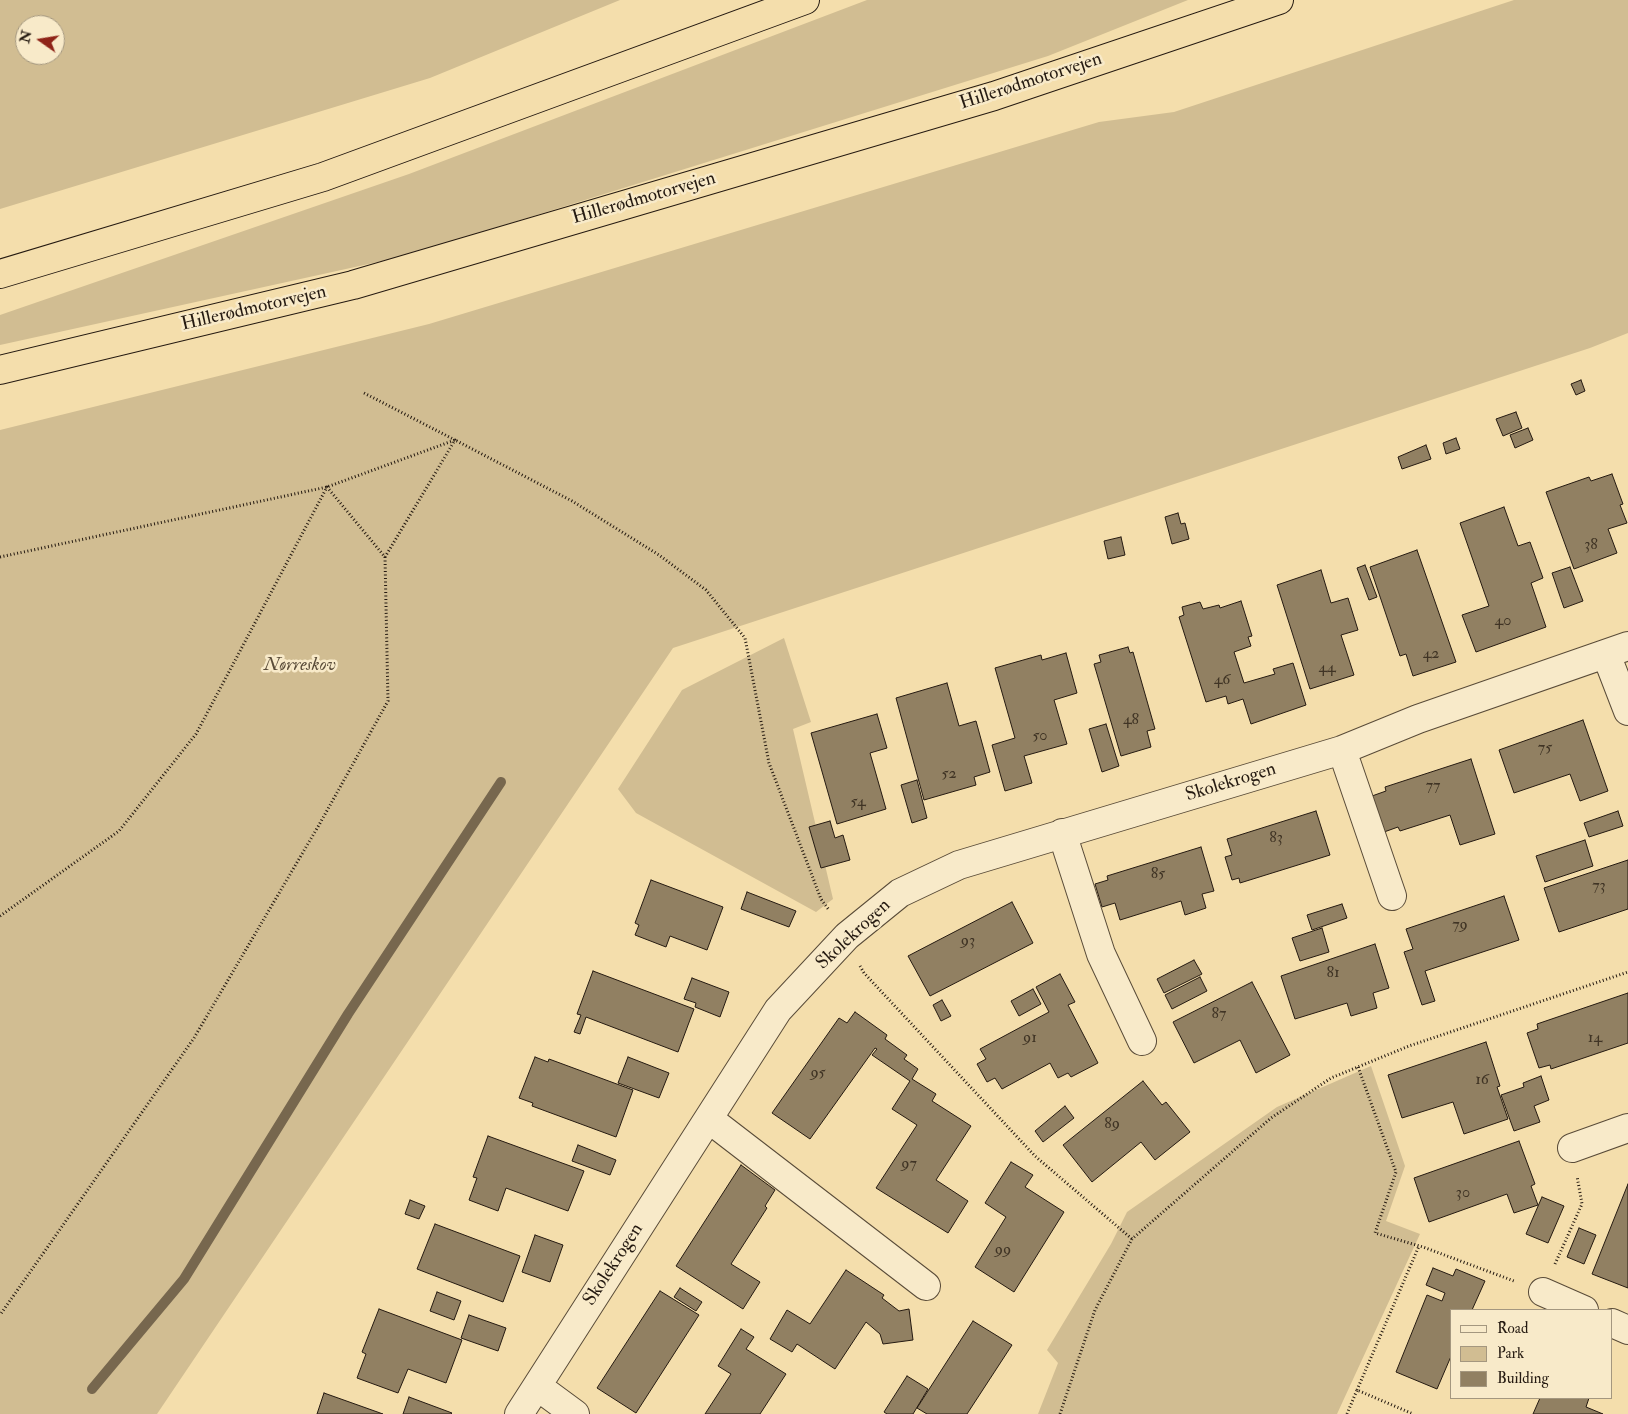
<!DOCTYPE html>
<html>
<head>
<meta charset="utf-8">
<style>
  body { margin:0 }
  #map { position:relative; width:1628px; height:1414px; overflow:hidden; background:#f4deac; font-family:"IM FELL Double Pica",serif }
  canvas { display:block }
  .legend { position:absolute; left:1450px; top:1309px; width:162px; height:90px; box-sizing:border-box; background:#f8eac9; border:1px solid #a4977f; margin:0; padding:6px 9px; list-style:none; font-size:15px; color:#251a11 }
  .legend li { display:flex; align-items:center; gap:10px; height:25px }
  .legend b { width:25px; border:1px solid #a4977f }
  .north { position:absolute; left:15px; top:15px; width:50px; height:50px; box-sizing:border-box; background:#f8eac9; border:1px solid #a4977f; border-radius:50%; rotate:283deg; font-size:14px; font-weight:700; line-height:20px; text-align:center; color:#251a11 }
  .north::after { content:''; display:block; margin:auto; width:18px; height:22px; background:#8f2418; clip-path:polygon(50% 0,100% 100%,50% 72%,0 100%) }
</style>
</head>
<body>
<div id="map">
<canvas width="1628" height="1414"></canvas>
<ul class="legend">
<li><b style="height:6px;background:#f8eac9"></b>Road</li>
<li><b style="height:14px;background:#d1bd92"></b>Park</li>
<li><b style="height:14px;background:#918062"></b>Building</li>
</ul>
<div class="north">N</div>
</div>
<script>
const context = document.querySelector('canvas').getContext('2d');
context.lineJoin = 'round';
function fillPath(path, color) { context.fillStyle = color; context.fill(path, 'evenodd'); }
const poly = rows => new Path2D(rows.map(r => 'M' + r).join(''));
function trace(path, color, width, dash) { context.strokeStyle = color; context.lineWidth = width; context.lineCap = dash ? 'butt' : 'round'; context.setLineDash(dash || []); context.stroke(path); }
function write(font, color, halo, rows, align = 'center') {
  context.font = font + ' "IM FELL Double Pica",serif'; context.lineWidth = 5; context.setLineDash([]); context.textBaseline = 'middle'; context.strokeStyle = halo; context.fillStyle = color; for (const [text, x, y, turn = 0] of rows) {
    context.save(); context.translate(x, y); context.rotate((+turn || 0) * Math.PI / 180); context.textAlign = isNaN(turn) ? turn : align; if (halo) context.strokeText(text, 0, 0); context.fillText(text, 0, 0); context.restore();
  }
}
fillPath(poly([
  [0,0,620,0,430,78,0,209],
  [25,25,55,25,55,55,25,55],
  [867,0,1188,0,1048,56,405,256,0,345,0,315,409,174],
  [1514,0,1628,0,1628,333,1590,348,673,648,157,1414,0,1414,0,430,429,324,1099,122,1174,112],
  [784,638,811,722,793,729,833,899,816,912,636,813,618,789,682,690],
  [1371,1066,1405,1166,1386,1221,1420,1234,1337,1414,1038,1414,1058,1363,1047,1350,1111,1244,1127,1212,1277,1107]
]), '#d1bd92');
trace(poly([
  [92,1389,184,1279,348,1014,501,782]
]), '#77674e', 10);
const building = poly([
  [1581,380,1585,391,1576,395,1571,384,1581,380],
  [1516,412,1522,428,1503,436,1496,419,1516,412],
  [1528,428,1533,440,1515,448,1510,435,1528,428],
  [1456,438,1460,449,1446,454,1443,443,1456,438],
  [1426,445,1431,459,1402,469,1398,457,1426,445],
  [1612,474,1623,504,1620,505,1627,523,1608,529,1617,553,1574,569,1546,492,1589,477,1591,481,1612,474],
  [1504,507,1518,546,1530,542,1543,578,1531,583,1546,627,1476,652,1462,615,1489,606,1460,523,1504,507],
  [1178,513,1181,524,1185,523,1189,539,1172,544,1165,517,1178,513],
  [1121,537,1125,555,1108,559,1104,541,1121,537],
  [1417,550,1456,662,1413,676,1406,654,1400,656,1370,567,1417,550],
  [1365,565,1377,597,1369,600,1357,568,1365,565],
  [1570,567,1583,601,1564,608,1552,573,1570,567],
  [1321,570,1331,603,1348,598,1358,630,1341,635,1354,675,1310,689,1277,585,1321,570],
  [1241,601,1252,636,1248,637,1251,646,1234,652,1244,683,1275,674,1273,669,1293,663,1306,705,1251,724,1243,699,1228,704,1226,696,1206,702,1179,617,1184,615,1182,607,1200,602,1203,609,1219,605,1220,608,1241,601],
  [1128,647,1130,653,1133,652,1155,729,1147,731,1151,747,1121,756,1094,664,1101,662,1099,655,1128,647],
  [1066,653,1077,693,1054,700,1067,744,1024,756,1032,783,1005,791,992,745,1015,738,995,668,1041,655,1042,660,1066,653],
  [947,683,959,726,976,721,990,772,974,777,976,785,924,800,896,698,947,683],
  [877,714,887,748,870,753,886,809,837,824,811,733,877,714],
  [1583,720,1608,791,1580,801,1570,774,1514,793,1499,750,1583,720],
  [1106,724,1119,766,1102,772,1089,729,1106,724],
  [1471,759,1495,834,1460,845,1450,815,1400,831,1398,827,1384,832,1372,796,1386,791,1385,787,1471,759],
  [917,780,927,818,912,823,901,785,917,780],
  [1316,811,1330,855,1240,883,1239,878,1232,880,1225,857,1232,855,1227,839,1316,811],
  [1618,811,1623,826,1589,837,1584,823,1618,811],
  [830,821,835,838,843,835,850,860,821,868,809,827,830,821],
  [1585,840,1593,866,1545,882,1536,856,1585,840],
  [1201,847,1214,891,1202,894,1206,908,1185,915,1181,901,1120,920,1115,903,1102,907,1095,884,1108,880,1107,876,1201,847],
  [1628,860,1628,909,1559,932,1544,888,1628,860],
  [651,880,723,907,707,950,670,936,666,947,635,935,639,925,635,923,651,880],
  [747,892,796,911,789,927,741,909,747,892],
  [1504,896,1519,940,1425,971,1435,1001,1422,1005,1404,952,1413,949,1406,929,1504,896],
  [1012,902,1033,943,930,996,908,956,1012,902],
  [1342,904,1347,918,1312,930,1307,915,1342,904],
  [1322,928,1329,952,1300,961,1292,938,1322,928],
  [1375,944,1389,988,1373,993,1377,1008,1351,1016,1347,1003,1295,1019,1281,976,1375,944],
  [1194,960,1202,974,1164,993,1157,979,1194,960],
  [593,971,694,1009,678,1052,586,1017,580,1034,574,1032,581,1015,577,1014,593,971],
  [1060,974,1075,1002,1068,1005,1098,1063,1071,1077,1068,1073,1058,1078,1050,1063,1002,1089,995,1078,987,1082,977,1064,986,1059,980,1049,1049,1012,1036,987,1060,974],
  [1200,977,1207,991,1172,1009,1165,995,1200,977],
  [692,978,729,992,720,1017,695,1007,696,1003,684,999,692,978],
  [1252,982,1290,1055,1256,1073,1240,1040,1194,1063,1173,1022,1252,982],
  [1033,989,1041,1004,1019,1016,1011,1001,1033,989],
  [1628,993,1628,1043,1551,1069,1550,1065,1539,1068,1527,1033,1538,1029,1537,1024,1628,993],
  [942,1000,951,1016,941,1021,933,1005,942,1000],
  [855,1012,887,1035,885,1039,907,1055,904,1059,918,1069,912,1079,936,1094,932,1101,971,1126,936,1180,968,1201,948,1233,876,1188,917,1125,892,1109,910,1081,872,1055,877,1049,875,1048,810,1139,772,1113,839,1018,847,1023,855,1012],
  [1486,1042,1500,1086,1497,1087,1508,1119,1464,1134,1453,1102,1402,1118,1388,1075,1486,1042],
  [535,1057,548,1062,549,1059,633,1090,616,1137,532,1106,533,1103,519,1098,535,1057],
  [628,1057,669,1073,659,1098,618,1083,628,1057],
  [1541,1076,1549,1100,1534,1106,1540,1122,1514,1131,1501,1095,1524,1087,1523,1083,1541,1076],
  [1143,1081,1162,1105,1166,1102,1190,1132,1155,1160,1141,1142,1092,1182,1063,1145,1143,1081],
  [1065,1106,1074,1118,1043,1142,1035,1131,1065,1106],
  [488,1136,584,1171,568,1211,506,1188,498,1211,469,1200,477,1178,473,1177,488,1136],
  [1519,1141,1535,1184,1531,1186,1538,1205,1514,1213,1507,1194,1429,1222,1414,1178,1519,1141],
  [578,1145,616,1160,610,1175,572,1161,578,1145],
  [1011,1162,1033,1175,1025,1187,1064,1212,1014,1292,975,1267,1006,1217,985,1203,1011,1162],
  [741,1165,775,1190,765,1206,767,1208,731,1264,760,1282,743,1309,676,1266,741,1165],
  [1628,1184,1628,1288,1592,1274,1628,1184],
  [1542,1197,1564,1206,1548,1243,1526,1234,1542,1197],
  [410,1200,425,1206,419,1219,405,1214,410,1200],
  [435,1224,520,1256,503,1302,417,1269,435,1224],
  [1579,1228,1596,1235,1584,1264,1567,1257,1579,1228],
  [535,1235,563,1245,550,1282,522,1272,535,1235],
  [1433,1268,1453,1276,1456,1269,1485,1281,1472,1310,1452,1310,1452,1354,1437,1389,1396,1372,1427,1295,1442,1301,1445,1293,1426,1285,1433,1268],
  [846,1270,884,1295,882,1298,899,1311,909,1309,913,1340,883,1344,880,1334,866,1322,835,1369,797,1344,792,1352,770,1339,787,1310,810,1324,846,1270],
  [680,1288,702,1302,696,1311,674,1297,680,1288],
  [660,1291,699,1315,636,1413,597,1388,660,1291],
  [437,1292,461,1301,454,1320,430,1311,437,1292],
  [379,1309,462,1340,446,1383,408,1369,398,1393,357,1378,366,1354,362,1352,379,1309],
  [469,1315,506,1328,498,1351,461,1338,469,1315],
  [973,1321,1012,1345,967,1414,927,1414,917,1408,973,1321],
  [741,1329,754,1337,746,1349,786,1374,760,1414,705,1414,731,1374,718,1366,741,1329],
  [907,1376,928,1389,913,1414,887,1414,884,1412,907,1376],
  [324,1393,383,1414,317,1414,324,1393],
  [409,1397,452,1413,451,1414,403,1414,409,1397],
  [1540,1398,1589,1398,1586,1407,1603,1414,1533,1414,1540,1398]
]);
fillPath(building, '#918062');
trace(building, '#251a11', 1);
const minor = poly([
  [1606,654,1628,711],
  [1342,750,1392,896],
  [1062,833,1101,954,1142,1041],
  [709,1119,926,1286],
  [1572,1148,1628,1128],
  [1543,1292,1584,1310],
  [1612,1323,1628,1330],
  [519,1414,537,1386],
  [575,1414,537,1386,778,1010,847,936,900,893,959,865,1342,750,1418,719,1628,646]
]);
const motorway = poly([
  [0,274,323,177,805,0],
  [0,370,353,285,994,96,1279,0]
]);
trace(minor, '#594b38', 30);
trace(motorway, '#251a11', 30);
trace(poly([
  [364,393,455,440,385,557],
  [0,557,327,487,455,440,572,501,659,555,706,590,745,638,769,763,821,899,829,910],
  [0,916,119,831,196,734,327,487,385,557,388,701,319,825,194,1038,0,1315],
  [860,966,864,973,1035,1156,1132,1239],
  [1358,1067,1396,1172,1375,1233,1423,1247,1514,1281],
  [1555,1264,1582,1204,1577,1176],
  [1357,1390,1419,1246],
  [1060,1414,1095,1310,1132,1239,1271,1118,1331,1078,1409,1046,1628,972],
  [1347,1414,1357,1390,1413,1414]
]), '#251a11', 3, [1, 2.5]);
trace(minor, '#f8eac9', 28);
trace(motorway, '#f4deac', 28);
write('16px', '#403425', null, [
  ["38",1591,546],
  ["40",1503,622],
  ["42",1431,655],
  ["44",1327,669],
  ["46",1222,681],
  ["48",1131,721],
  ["50",1040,737],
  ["75",1545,749],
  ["52",949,775],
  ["77",1433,787],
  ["54",858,803],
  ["83",1276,839],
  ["85",1158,875],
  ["73",1599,887],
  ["79",1460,926],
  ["93",968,942],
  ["81",1333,974],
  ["87",1219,1015],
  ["91",1030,1039],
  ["14",1595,1039],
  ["95",818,1074],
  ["16",1482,1081],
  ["89",1112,1125],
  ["97",909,1165],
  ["30",1463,1194],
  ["99",1003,1251]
]);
write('19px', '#251a11', '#f8eac9', [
  ["Hillerødmotorvejen",1031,82,-18],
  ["Hillerødmotorvejen",644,199,-16],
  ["Hillerødmotorvejen",254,309,-13],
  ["Skolekrogen",1231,783,-17],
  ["Skolekrogen",854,935,-43],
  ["Skolekrogen",614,1265,-57]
]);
write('italic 19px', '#594b38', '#f8eac9', [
  ["Nørreskov",300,666]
]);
</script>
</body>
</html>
